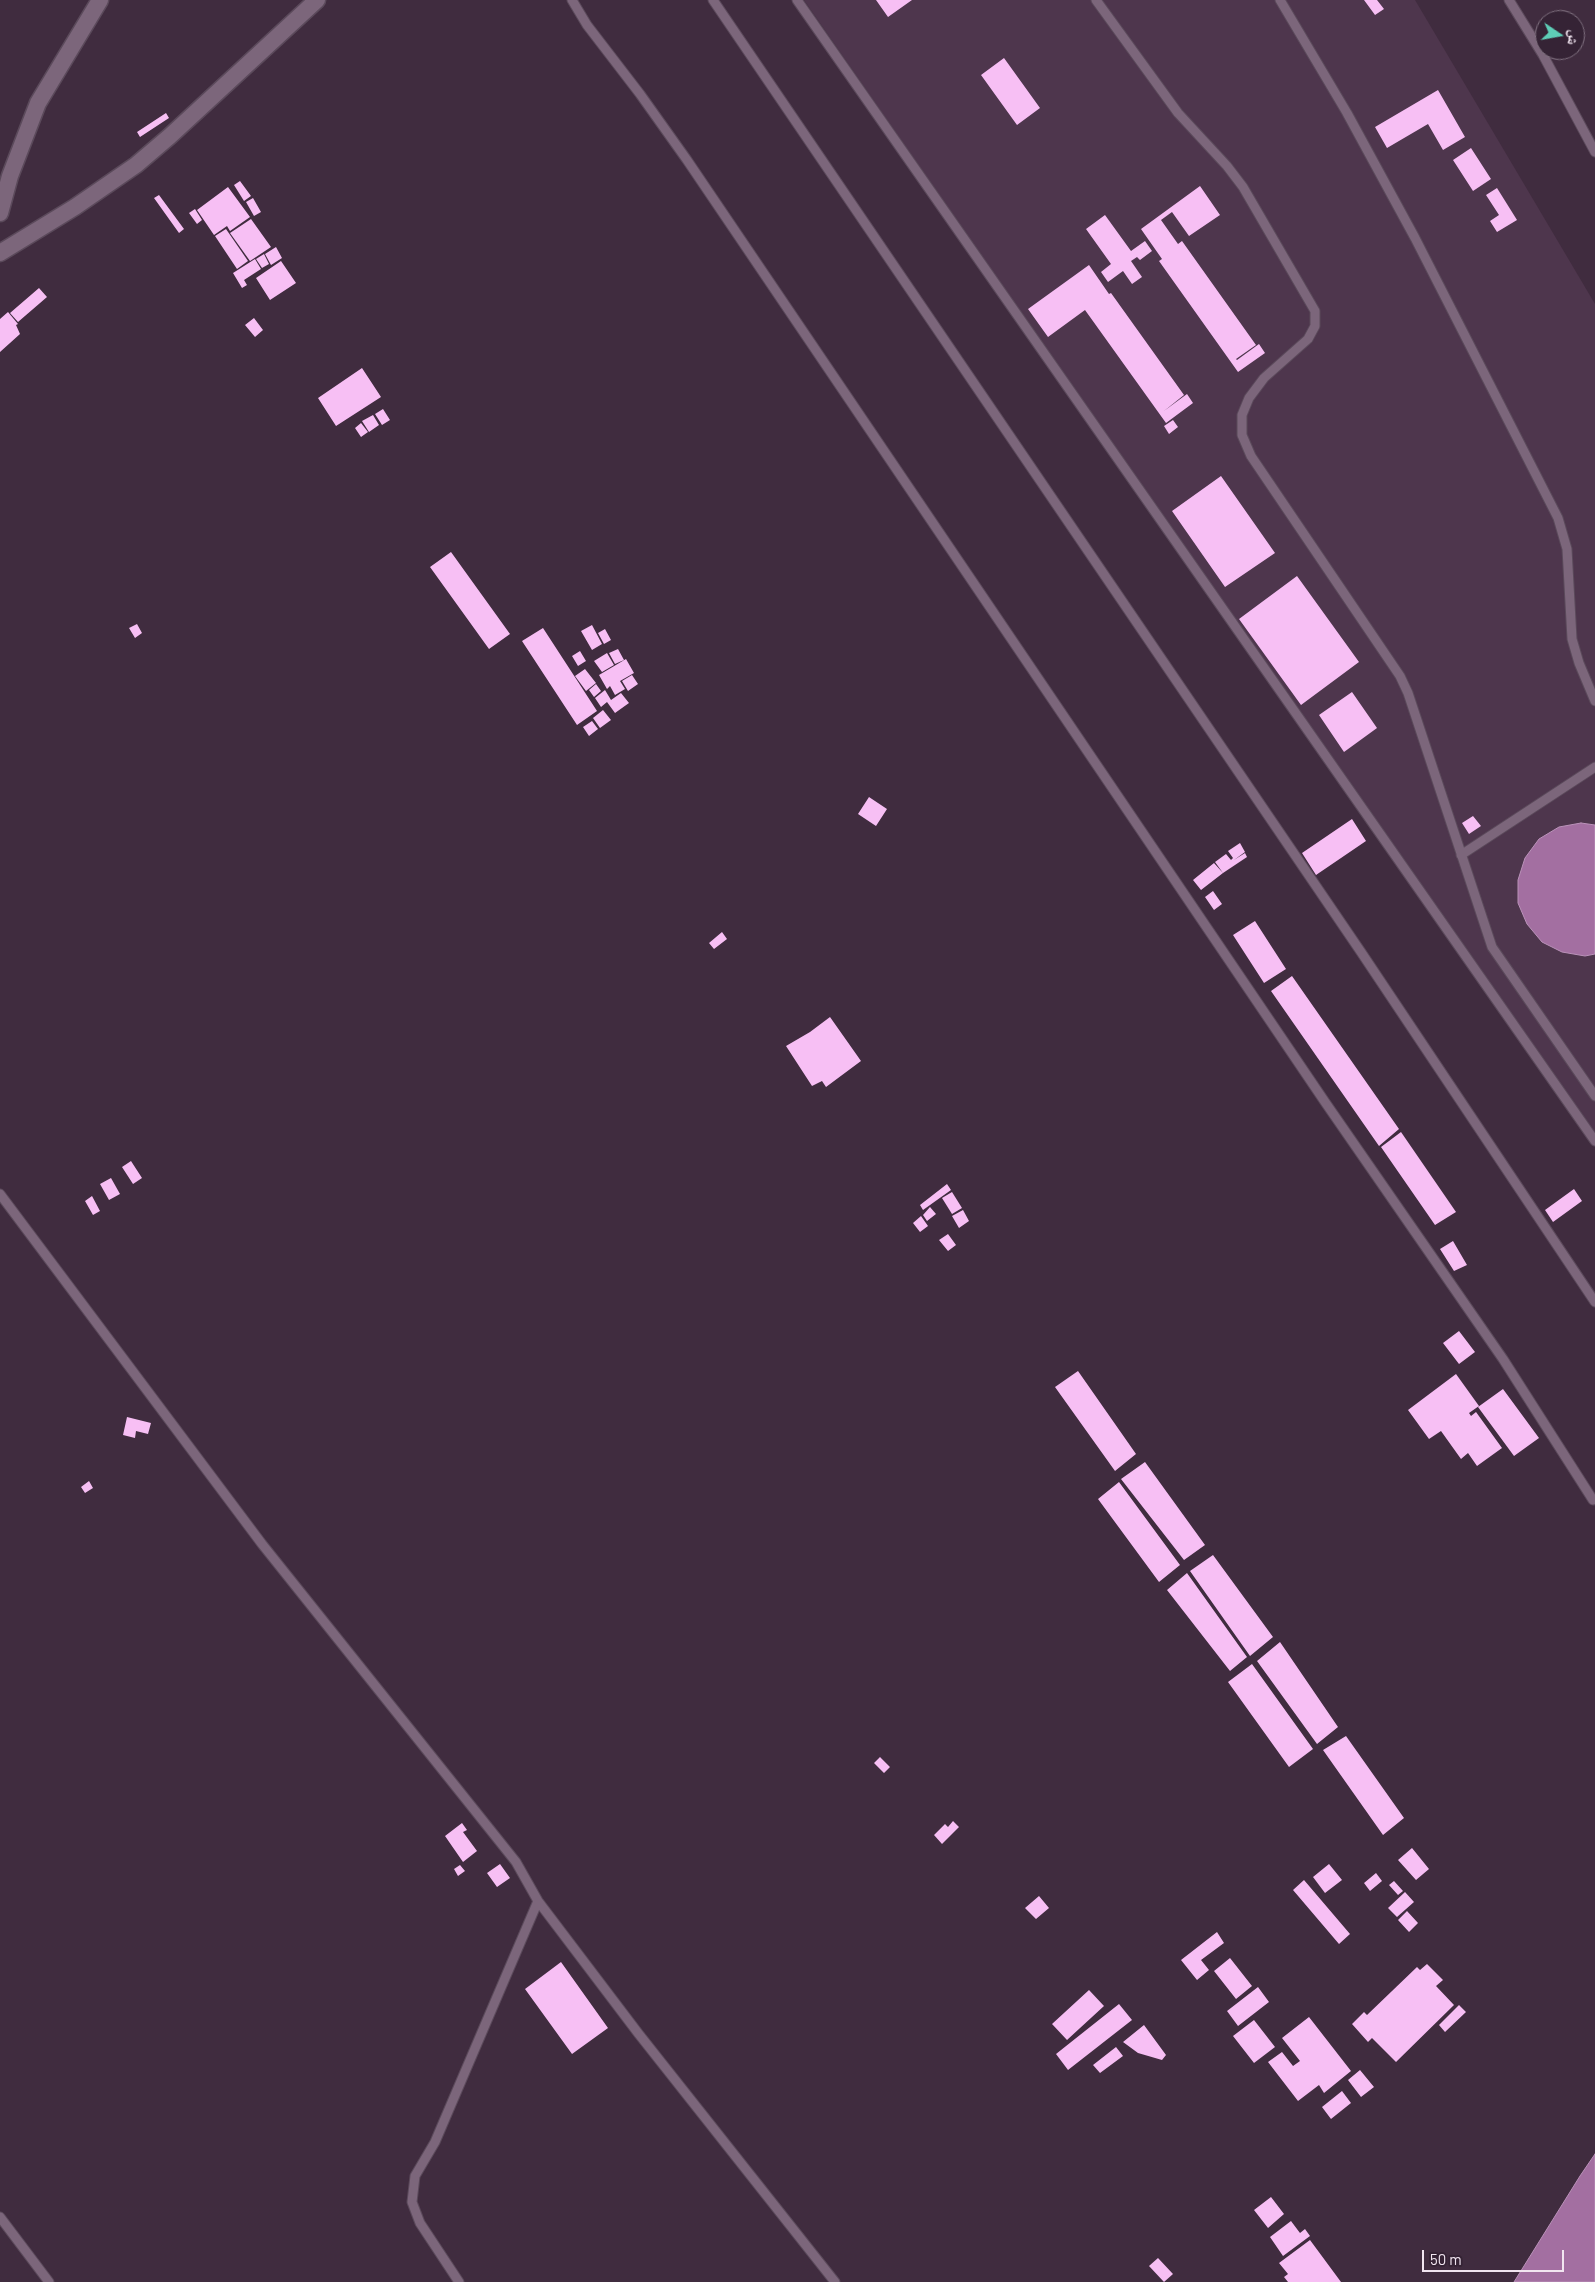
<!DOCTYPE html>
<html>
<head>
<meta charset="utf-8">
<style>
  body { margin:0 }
  #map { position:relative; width:1595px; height:2282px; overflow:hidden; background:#402c3f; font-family:Barlow,"Noto Naskh Arabic",sans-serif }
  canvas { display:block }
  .north { position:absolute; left:1535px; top:10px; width:50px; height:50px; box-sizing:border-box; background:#352335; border:1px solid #807180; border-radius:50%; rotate:102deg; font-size:14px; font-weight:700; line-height:20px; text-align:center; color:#f1e5f0 }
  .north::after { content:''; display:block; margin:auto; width:18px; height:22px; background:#5eceb7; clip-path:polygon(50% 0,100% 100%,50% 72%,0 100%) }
  .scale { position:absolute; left:1422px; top:2250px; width:142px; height:22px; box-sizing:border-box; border:2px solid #f1e5f0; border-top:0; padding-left:6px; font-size:15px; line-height:18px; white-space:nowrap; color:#f1e5f0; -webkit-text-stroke:4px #352335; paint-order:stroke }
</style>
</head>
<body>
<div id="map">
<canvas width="1595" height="2282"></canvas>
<div class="north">ش</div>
<div class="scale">50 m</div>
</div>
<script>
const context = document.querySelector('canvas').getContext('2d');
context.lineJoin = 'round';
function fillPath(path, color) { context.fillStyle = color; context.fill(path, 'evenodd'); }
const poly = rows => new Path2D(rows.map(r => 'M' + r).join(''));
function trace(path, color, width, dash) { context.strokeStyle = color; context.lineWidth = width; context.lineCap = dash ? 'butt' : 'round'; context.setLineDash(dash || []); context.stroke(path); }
fillPath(poly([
  [804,0,1415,0,1595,304,1595,1139]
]), '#4e364d');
const water = poly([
  [1581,823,1595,825,1595,954,1585,956,1562,952,1542,942,1527,924,1518,903,1518,880,1525,858,1539,839,1559,827,1581,823],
  [1595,2154,1595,2282,1514,2282,1580,2176,1595,2154]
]);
fillPath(water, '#a36fa1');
trace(water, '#ba92b9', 1);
fillPath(poly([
  [876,0,912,0,888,17],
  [1364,0,1377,0,1384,9,1375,15],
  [1004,58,1040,108,1017,125,981,75],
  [1438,90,1465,137,1443,150,1428,124,1387,148,1375,127],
  [166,113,169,118,140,137,137,132],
  [1471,148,1491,179,1473,191,1453,160],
  [240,181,251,196,244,201,234,185],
  [1200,186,1220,215,1189,236,1172,212,1161,220,1178,244,1182,241,1256,345,1236,359,1237,360,1259,344,1265,353,1238,372,1159,261,1162,259,1141,229],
  [228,187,250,217,230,231,227,226,214,235,197,210],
  [1497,188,1517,220,1497,232,1490,221,1499,215,1486,195],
  [159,195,184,229,179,233,154,198],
  [253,198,261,212,254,216,246,202],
  [195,209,202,220,197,224,189,213],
  [1105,215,1131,251,1145,241,1152,251,1140,260,1137,257,1131,261,1142,277,1132,284,1123,271,1108,282,1101,272,1111,264,1086,229],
  [251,219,271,247,250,261,230,233],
  [226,229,248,261,237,269,215,236],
  [276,247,282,258,271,265,265,254],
  [264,254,269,264,262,268,256,259],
  [255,259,261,269,244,280,247,285,242,288,233,273],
  [281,261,296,283,270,300,256,278],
  [1089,265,1109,294,1111,293,1184,395,1164,411,1187,394,1193,403,1166,423,1085,310,1048,337,1028,309],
  [39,288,47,297,18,322,10,313],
  [8,312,18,324,16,325,20,334,0,352,0,319],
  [254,318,263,330,255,337,245,325],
  [362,368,381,397,336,426,318,398],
  [383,409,390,420,382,425,375,414],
  [373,415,379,425,369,432,362,421],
  [1173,420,1178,427,1169,434,1164,426],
  [361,423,368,432,361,437,355,428],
  [1221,476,1275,553,1225,587,1172,511],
  [451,552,510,634,489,649,430,567],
  [1297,576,1359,662,1301,705,1239,619],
  [137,624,142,633,135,638,129,628],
  [592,625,602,644,592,650,581,631],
  [543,628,597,711,577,725,522,641],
  [605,629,611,640,604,644,598,633],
  [618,649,624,660,615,664,609,653],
  [580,651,586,661,578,666,572,656],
  [607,653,614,665,602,672,594,661],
  [626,659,634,673,620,681,625,689,615,695,610,686,607,689,599,675],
  [585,669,596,683,586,691,575,676],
  [632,675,638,684,628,691,622,681],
  [596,684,601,691,594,697,589,690],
  [605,690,611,700,621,693,629,703,615,713,607,702,601,707,595,698],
  [1352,692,1377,728,1344,752,1319,715],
  [603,710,611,720,600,728,593,718],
  [592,721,598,729,589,736,583,727],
  [869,797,887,809,876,826,858,814],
  [1473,816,1481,826,1469,834,1462,823],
  [1352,819,1366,841,1316,875,1302,853],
  [1240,843,1245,852,1234,860,1245,853,1247,857,1223,873,1215,862,1226,854,1231,860,1233,858,1228,851],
  [1214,863,1223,873,1201,890,1193,880],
  [1213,891,1222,904,1214,910,1205,897],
  [1255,921,1286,969,1264,983,1233,935],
  [722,932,727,939,714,949,709,943],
  [1292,976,1399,1129,1379,1146,1271,991],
  [830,1017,861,1061,826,1087,822,1081,812,1086,786,1046,810,1032],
  [1401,1132,1456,1212,1435,1225,1381,1147],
  [131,1161,142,1178,133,1184,122,1167],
  [111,1178,120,1194,109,1200,100,1184],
  [947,1184,951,1190,923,1210,920,1205],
  [1574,1189,1582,1201,1553,1222,1545,1210],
  [952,1192,962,1208,952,1214,942,1198],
  [92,1196,100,1211,93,1215,85,1201],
  [930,1207,936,1214,927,1221,923,1215],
  [963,1210,969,1221,959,1228,952,1216],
  [921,1216,928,1226,920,1232,913,1223],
  [948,1234,956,1245,948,1251,939,1240],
  [1453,1241,1467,1265,1454,1271,1440,1249],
  [1459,1331,1475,1352,1459,1364,1443,1343],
  [1078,1371,1136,1454,1115,1471,1055,1387],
  [1456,1374,1479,1406,1469,1413,1471,1416,1476,1412,1502,1448,1477,1466,1468,1453,1461,1459,1441,1431,1429,1439,1408,1410],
  [1503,1389,1539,1438,1514,1456,1478,1407],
  [127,1417,151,1423,148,1434,136,1431,135,1438,123,1435],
  [1145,1462,1205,1545,1184,1560,1121,1479],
  [89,1481,93,1488,85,1493,81,1487],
  [1119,1482,1180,1565,1159,1582,1098,1499],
  [1213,1555,1273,1637,1250,1656,1190,1571],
  [1187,1573,1247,1657,1230,1671,1167,1590],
  [1280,1642,1338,1727,1317,1744,1257,1661],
  [1252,1664,1313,1749,1289,1767,1228,1682],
  [1346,1736,1404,1818,1383,1835,1323,1750],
  [880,1757,890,1767,884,1773,874,1763],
  [953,1821,959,1827,942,1844,934,1835,945,1824,948,1827],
  [462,1823,467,1830,463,1832,477,1851,463,1862,445,1836],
  [1412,1848,1429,1869,1416,1880,1398,1860],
  [500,1864,510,1878,497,1887,487,1873],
  [1329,1864,1342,1880,1325,1893,1313,1877],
  [460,1865,465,1871,458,1876,454,1869],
  [1376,1873,1382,1881,1370,1891,1364,1883],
  [1304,1880,1350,1934,1339,1944,1293,1890],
  [1394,1881,1403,1891,1398,1895,1389,1885],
  [1405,1892,1414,1902,1397,1917,1388,1908],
  [1039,1896,1049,1908,1036,1919,1025,1908],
  [1407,1911,1418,1923,1409,1932,1398,1920],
  [1217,1932,1224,1943,1201,1960,1209,1970,1197,1980,1181,1960],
  [1230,1958,1252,1986,1236,1999,1214,1971],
  [561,1962,608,2028,572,2054,525,1989],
  [1427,1964,1443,1980,1436,1986,1454,2005,1396,2062,1372,2038,1368,2042,1352,2024,1364,2012,1367,2015,1417,1967,1420,1970],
  [1258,1987,1269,2002,1238,2026,1227,2011],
  [1089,1990,1104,2006,1067,2040,1052,2024],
  [1119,2004,1132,2020,1068,2070,1056,2054],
  [1459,2005,1466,2012,1445,2032,1439,2025],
  [1309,2017,1351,2071,1324,2093,1319,2085,1298,2101,1268,2062,1282,2052,1293,2066,1300,2061,1282,2038],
  [1254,2020,1275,2047,1254,2063,1233,2036],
  [1144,2025,1166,2055,1162,2060,1138,2053,1123,2042],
  [1116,2047,1123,2056,1100,2073,1093,2065],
  [1360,2070,1374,2087,1361,2097,1348,2080],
  [1342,2091,1351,2103,1331,2119,1322,2107],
  [1271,2197,1284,2214,1268,2228,1254,2210],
  [1291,2221,1300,2233,1305,2229,1310,2236,1283,2256,1270,2237],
  [1310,2240,1341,2282,1288,2282,1284,2277,1288,2274,1279,2263],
  [1158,2258,1173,2274,1164,2282,1149,2266]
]), '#f7bff4');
const lane = poly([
  [572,0,587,25,640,94,687,160,1325,1102,1503,1359,1593,1500],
  [713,0,1361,952,1595,1302],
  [797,0,1595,1141],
  [1096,0,1178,113,1227,166,1243,187,1315,311,1315,326,1308,339,1264,378,1249,398,1242,415,1242,435,1251,456,1400,676,1408,693,1492,947,1595,1096],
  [1280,0,1347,113,1415,238,1558,518,1567,549,1572,639,1579,663,1595,701],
  [1509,0,1543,55,1595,152],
  [1461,855,1595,767],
  [0,1194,262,1544,516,1862,538,1901,638,2033,835,2282],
  [0,2217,49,2282],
  [459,2282,420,2223,412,2202,415,2176,435,2142,538,1901]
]);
const street = poly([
  [0,213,10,176,38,103,100,0],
  [0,253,75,207,136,165,170,136,317,0]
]);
trace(lane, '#5b4a5b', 11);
trace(street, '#5b4a5b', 19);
trace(lane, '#7c667b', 9);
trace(street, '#7c667b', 16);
</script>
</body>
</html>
